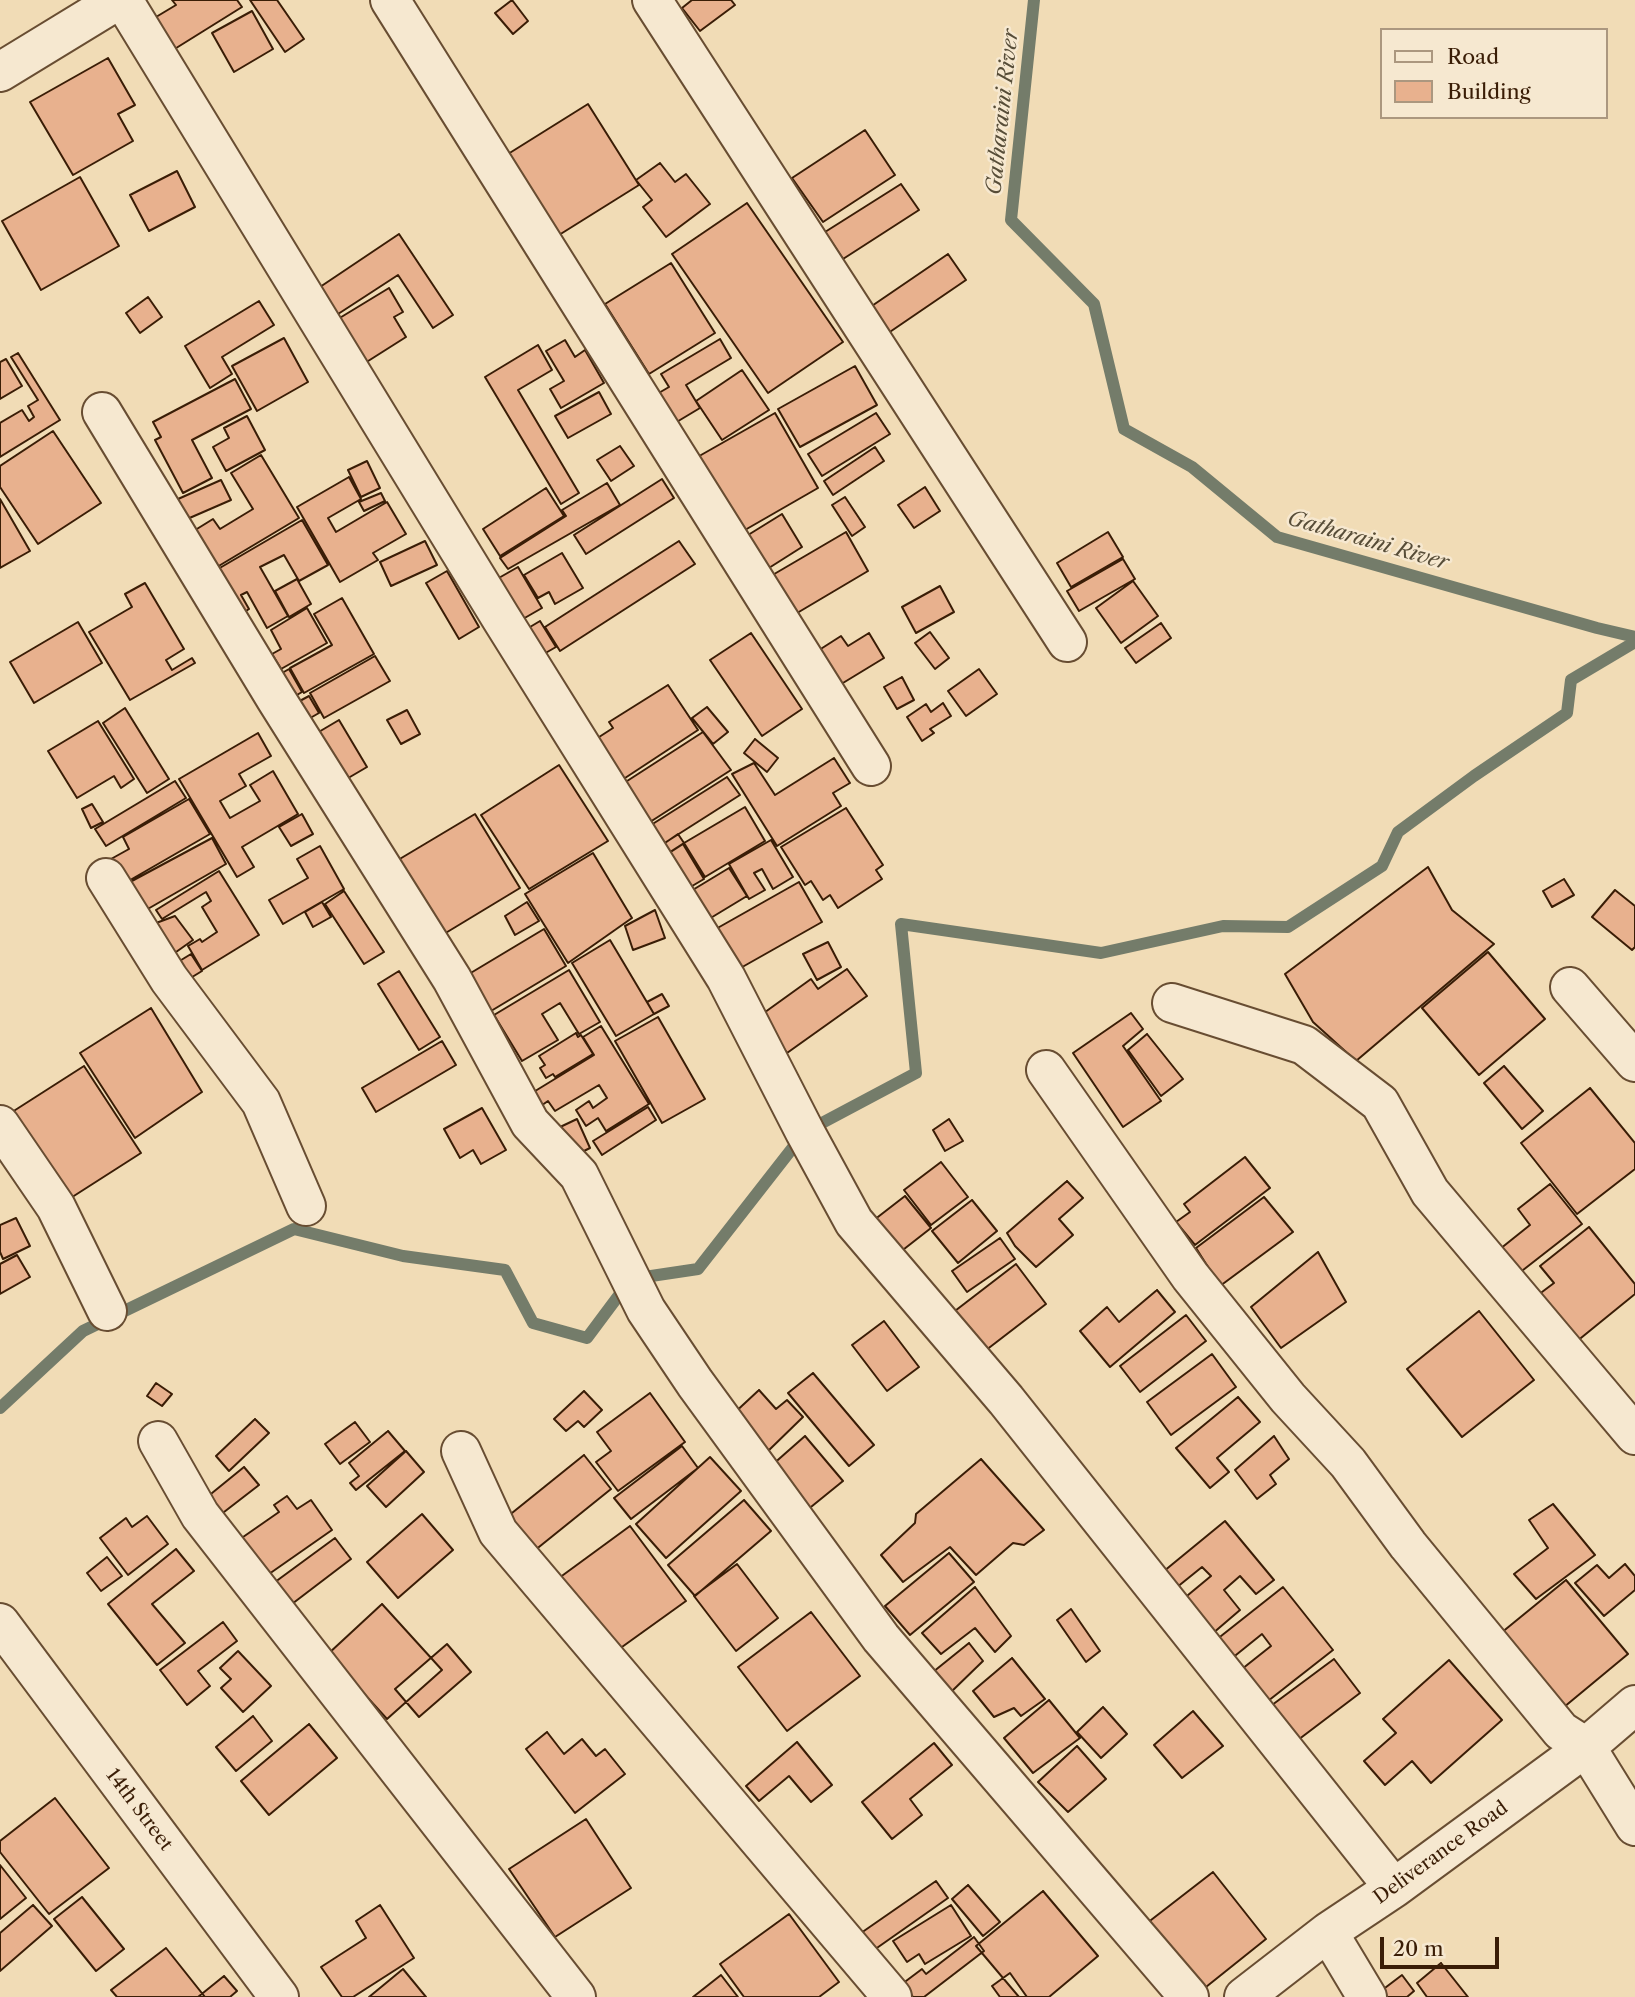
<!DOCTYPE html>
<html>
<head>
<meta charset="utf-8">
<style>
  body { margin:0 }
  #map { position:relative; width:1635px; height:1997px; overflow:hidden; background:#f1dcb6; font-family:"Libre Caslon Text",serif }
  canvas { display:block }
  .legend { position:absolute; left:1380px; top:28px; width:228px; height:91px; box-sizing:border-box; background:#f6e8d0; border:2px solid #ab977f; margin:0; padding:9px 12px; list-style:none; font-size:21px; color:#3a1d06 }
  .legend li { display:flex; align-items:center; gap:14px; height:35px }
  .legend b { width:35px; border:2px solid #ab977f }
  .scale { position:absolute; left:1380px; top:1937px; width:119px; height:32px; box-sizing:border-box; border:4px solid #3a1d06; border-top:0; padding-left:9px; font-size:21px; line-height:24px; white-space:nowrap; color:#3a1d06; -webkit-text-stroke:5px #f6e8d0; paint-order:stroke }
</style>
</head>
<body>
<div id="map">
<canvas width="1635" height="1997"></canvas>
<ul class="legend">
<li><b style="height:9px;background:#f6e8d0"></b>Road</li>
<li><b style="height:19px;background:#e8b18e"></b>Building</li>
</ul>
<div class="scale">20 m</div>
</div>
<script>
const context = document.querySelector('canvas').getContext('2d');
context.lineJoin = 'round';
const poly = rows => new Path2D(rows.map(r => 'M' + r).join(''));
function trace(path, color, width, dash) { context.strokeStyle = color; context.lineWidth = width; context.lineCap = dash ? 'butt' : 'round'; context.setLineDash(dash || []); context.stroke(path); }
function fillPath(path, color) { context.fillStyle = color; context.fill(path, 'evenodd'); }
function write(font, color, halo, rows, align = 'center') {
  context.font = font + ' "Libre Caslon Text",serif'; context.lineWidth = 5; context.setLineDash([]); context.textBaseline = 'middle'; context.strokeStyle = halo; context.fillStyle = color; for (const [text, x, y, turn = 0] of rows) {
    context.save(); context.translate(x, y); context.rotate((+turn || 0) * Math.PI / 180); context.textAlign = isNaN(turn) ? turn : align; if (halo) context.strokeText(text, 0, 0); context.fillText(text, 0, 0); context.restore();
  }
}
trace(poly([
  [1034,0,1011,220,1094,304,1124,429,1192,467,1277,537,1597,628,1635,637],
  [0,1408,83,1331,294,1229,403,1256,505,1270,533,1323,587,1338,631,1279,698,1269,805,1132,916,1073,901,924,1101,953,1223,926,1288,927,1382,866,1398,832,1474,776,1567,713,1571,680,1635,642]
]), '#747c6a', 12);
const building = poly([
  [172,0,237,0,242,7,165,55,146,23,176,5,172,0],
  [250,0,277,0,304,39,285,52,250,0],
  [512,0,528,21,513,34,495,13,512,0],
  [692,0,731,0,735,5,700,31,682,8,692,0],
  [252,11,273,49,234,72,212,33,252,11],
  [108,58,135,105,118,114,133,141,73,175,30,102,108,58],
  [588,104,639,185,559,235,508,154,588,104],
  [865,130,895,175,823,222,792,178,865,130],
  [660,163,675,182,686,174,710,204,666,237,643,207,652,200,636,180,660,163],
  [177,171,195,207,149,231,130,195,177,171],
  [80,177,119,246,41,290,2,221,80,177],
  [901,184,919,210,843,259,825,232,901,184],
  [747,203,843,342,768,393,672,254,747,203],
  [399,234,453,315,433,328,398,275,335,316,317,289,399,234],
  [948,254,966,280,881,338,863,312,948,254],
  [671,263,715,333,649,374,605,304,671,263],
  [389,288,403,312,394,317,406,337,365,363,338,319,389,288],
  [148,297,162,317,140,333,126,313,148,297],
  [259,301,274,325,222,357,232,374,210,388,185,346,259,301],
  [284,338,308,382,257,411,232,366,284,338],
  [720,339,731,358,686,385,700,408,675,423,657,394,669,387,661,374,720,339],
  [565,340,575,357,585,350,604,383,561,408,550,389,564,381,546,351,565,340],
  [538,345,552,370,518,390,579,493,561,504,485,377,538,345],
  [18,353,60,420,0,457,0,423,22,410,29,421,34,417,28,406,38,400,11,357,18,353],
  [6,359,22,386,0,399,0,362,6,359],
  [855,366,877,405,800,447,778,409,855,366],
  [742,370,769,410,722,440,696,401,742,370],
  [235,379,251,409,192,440,212,478,183,493,155,440,161,437,153,422,235,379],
  [599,392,611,414,568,438,555,416,599,392],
  [775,413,818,488,738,534,694,459,775,413],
  [876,413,890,434,822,476,808,454,876,413],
  [247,416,265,450,226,471,213,447,229,438,224,428,247,416],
  [53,431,101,503,38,544,0,487,0,466,53,431],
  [620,446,634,466,611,481,597,460,620,446],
  [875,447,884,461,833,495,824,481,875,447],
  [261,455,299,518,217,567,192,532,213,519,220,529,253,509,231,473,261,455],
  [367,461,380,488,361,497,348,470,367,461],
  [349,477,361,499,328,518,336,532,387,502,406,534,373,553,378,560,340,582,297,507,349,477],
  [662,479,674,498,586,554,574,535,662,479],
  [221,480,231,500,178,523,169,503,221,480],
  [607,483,620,505,508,569,500,558,566,516,562,510,607,483],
  [925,487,940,511,914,528,898,505,925,487],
  [546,488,564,516,500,556,483,529,546,488],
  [381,493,385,501,364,511,359,502,381,493],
  [845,497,865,527,852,536,832,505,845,497],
  [0,499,30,551,0,568,0,499],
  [782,514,802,547,761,573,740,540,782,514],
  [302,520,328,565,299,581,284,555,260,567,288,616,267,628,247,592,241,595,249,609,243,613,218,569,302,520],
  [846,532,868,571,787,619,764,580,846,532],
  [1108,532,1123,557,1071,587,1057,563,1108,532],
  [425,541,437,565,391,586,380,562,425,541],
  [679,541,695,564,560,651,545,627,679,541],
  [562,553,583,588,555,604,549,592,538,598,524,575,562,553],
  [1123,559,1135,579,1079,611,1067,591,1123,559],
  [518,567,542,608,509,627,490,583,518,567],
  [447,571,479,627,459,639,426,583,447,571],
  [297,579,311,604,289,617,275,591,297,579],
  [1133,581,1158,616,1121,643,1096,608,1133,581],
  [145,583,184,649,166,660,172,670,192,658,195,663,130,700,89,632,132,607,125,594,145,583],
  [940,586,954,612,916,633,902,607,940,586],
  [342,598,374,654,304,693,290,668,332,645,314,614,342,598],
  [307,608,327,643,281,669,272,654,281,649,271,630,307,608],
  [540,621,556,647,542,655,525,630,540,621],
  [78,622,102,663,34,703,10,662,78,622],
  [1161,623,1171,638,1136,663,1125,648,1161,623],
  [930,632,949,658,935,669,915,643,930,632],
  [751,633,802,709,762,736,710,660,751,633],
  [869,633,884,658,838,686,816,652,841,636,848,646,869,633],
  [375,656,390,681,324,718,310,693,375,656],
  [289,669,302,692,290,699,277,676,289,669],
  [979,669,997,694,966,716,948,691,979,669],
  [902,677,914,700,897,709,884,687,902,677],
  [668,685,698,730,622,780,596,739,613,728,609,722,668,685],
  [309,696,319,713,305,721,296,703,309,696],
  [943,703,951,716,930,729,934,733,922,741,907,717,926,704,931,712,943,703],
  [707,707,728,732,713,744,692,718,707,707],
  [125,708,169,779,147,793,103,723,125,708],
  [407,710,420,734,401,744,387,720,407,710],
  [339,720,367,767,338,784,317,733,339,720],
  [98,721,134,779,121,788,114,776,77,798,48,751,98,721],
  [703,732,731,770,650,822,624,783,703,732],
  [258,733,271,756,239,774,246,786,220,801,230,818,260,801,250,785,273,771,298,814,242,847,254,867,237,877,179,779,258,733],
  [755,739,778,758,767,772,744,753,755,739],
  [834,758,850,783,833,793,841,806,777,846,732,774,754,763,775,795,834,758],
  [559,765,608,841,529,889,481,815,559,765],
  [727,777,740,795,663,844,651,825,727,777],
  [175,781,186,798,106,846,95,829,175,781],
  [189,799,210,834,125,883,111,859,129,849,123,837,189,799],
  [92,804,103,822,91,828,82,809,92,804],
  [745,807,765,841,705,877,684,843,745,807],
  [846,808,883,865,876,870,882,879,838,908,830,895,823,900,811,881,805,885,781,847,846,808],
  [302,814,313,834,291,846,279,827,302,814],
  [475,814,520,888,439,937,393,863,475,814],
  [678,834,684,843,667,854,662,845,678,834],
  [212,838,226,864,146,910,130,882,212,838],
  [771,840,793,877,773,889,762,869,754,873,765,890,749,899,729,864,771,840],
  [683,844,704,879,687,889,666,855,683,844],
  [320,846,344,889,283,924,269,900,308,878,297,859,320,846],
  [593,853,632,918,568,963,525,894,593,853],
  [1428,867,1452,910,1494,944,1356,1061,1313,1022,1285,974,1428,867],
  [729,868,747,896,709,919,691,891,729,868],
  [219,871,259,935,202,970,188,946,200,939,202,942,217,932,202,907,211,901,206,892,162,919,156,910,219,871],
  [1564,879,1574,895,1552,907,1543,891,1564,879],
  [799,882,822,922,737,970,714,930,799,882],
  [1615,890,1635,906,1635,947,1632,950,1592,917,1615,890],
  [344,891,384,952,364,964,325,904,344,891],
  [322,902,331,917,313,927,305,912,322,902],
  [527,902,539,921,515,935,505,916,527,902],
  [655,910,665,938,633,950,625,926,655,910],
  [175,916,193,940,169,957,148,926,175,916],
  [544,929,566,966,486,1014,464,977,544,929],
  [610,940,654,1014,616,1036,572,963,610,940],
  [828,942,841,967,817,980,803,954,828,942],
  [1488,952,1545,1019,1479,1075,1422,1008,1488,952],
  [191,954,202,971,184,982,173,965,191,954],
  [847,969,867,996,787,1053,761,1015,811,979,818,989,847,969],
  [569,970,600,1022,579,1034,560,1003,542,1014,558,1040,522,1061,494,1015,569,970],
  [399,971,440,1037,419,1050,378,984,399,971],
  [662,994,669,1006,654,1014,647,1002,662,994],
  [151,1008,202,1092,135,1138,80,1053,151,1008],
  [1131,1013,1143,1029,1123,1046,1161,1101,1123,1127,1073,1053,1131,1013],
  [658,1017,705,1099,662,1123,615,1041,658,1017],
  [601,1026,649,1104,606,1131,598,1118,586,1126,576,1110,589,1101,593,1108,607,1098,599,1085,555,1111,548,1101,535,1110,527,1096,594,1055,583,1037,601,1026],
  [576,1033,578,1037,581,1035,593,1054,555,1077,553,1074,546,1078,540,1068,545,1065,539,1056,576,1033],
  [1147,1034,1183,1079,1161,1096,1128,1050,1147,1034],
  [442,1041,456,1065,376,1112,362,1088,442,1041],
  [84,1066,141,1153,66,1201,9,1114,84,1066],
  [1504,1066,1543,1111,1522,1129,1484,1083,1504,1066],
  [1590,1088,1635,1143,1635,1169,1577,1214,1521,1143,1590,1088],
  [648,1107,656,1120,602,1155,593,1141,648,1107],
  [482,1108,506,1150,481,1164,473,1150,460,1158,444,1129,482,1108],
  [577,1119,590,1148,572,1157,558,1128,577,1119],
  [949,1119,963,1141,945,1151,933,1130,949,1119],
  [1245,1157,1270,1188,1195,1245,1176,1222,1190,1212,1184,1204,1245,1157],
  [941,1162,968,1197,931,1225,904,1190,941,1162],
  [1067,1181,1083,1198,1059,1219,1073,1235,1036,1267,1015,1246,1007,1233,1067,1181],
  [1550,1184,1582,1224,1509,1281,1490,1257,1530,1225,1518,1209,1550,1184],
  [905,1196,931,1228,899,1253,874,1220,905,1196],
  [1264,1197,1293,1232,1220,1286,1196,1248,1264,1197],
  [972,1200,997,1231,958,1263,932,1231,972,1200],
  [16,1218,30,1246,3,1259,0,1252,0,1225,16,1218],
  [1589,1227,1635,1284,1635,1294,1576,1342,1538,1295,1554,1283,1540,1266,1589,1227],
  [1000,1238,1015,1259,967,1292,952,1271,1000,1238],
  [1318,1252,1346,1302,1281,1348,1251,1307,1318,1252],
  [17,1255,30,1277,0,1294,0,1264,17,1255],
  [1016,1264,1046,1304,981,1354,951,1314,1016,1264],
  [1157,1290,1175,1312,1110,1367,1080,1331,1107,1307,1119,1322,1157,1290],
  [1479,1311,1534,1380,1462,1437,1407,1369,1479,1311],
  [1186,1315,1206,1341,1140,1392,1120,1366,1186,1315],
  [884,1321,919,1367,887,1391,852,1345,884,1321],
  [1212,1354,1236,1387,1171,1435,1147,1402,1212,1354],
  [813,1373,874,1445,849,1466,788,1393,813,1373],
  [156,1383,172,1394,162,1406,147,1396,156,1383],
  [759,1390,776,1409,787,1400,803,1417,766,1453,731,1416,759,1390],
  [584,1391,602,1410,584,1427,578,1421,566,1431,554,1419,584,1391],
  [650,1393,685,1442,618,1491,596,1462,611,1451,597,1432,650,1393],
  [1238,1397,1260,1422,1217,1458,1229,1472,1210,1488,1176,1448,1238,1397],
  [255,1419,269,1433,229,1471,216,1456,255,1419],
  [355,1422,370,1442,340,1464,325,1444,355,1422],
  [388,1431,405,1451,356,1490,350,1483,359,1476,349,1463,388,1431],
  [805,1436,843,1481,806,1511,771,1466,805,1436],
  [1274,1436,1289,1459,1270,1475,1276,1484,1257,1499,1235,1470,1274,1436],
  [682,1446,698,1468,631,1519,614,1498,682,1446],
  [406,1451,424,1472,386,1507,367,1486,406,1451],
  [584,1455,611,1489,534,1551,507,1517,584,1455],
  [710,1457,741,1491,666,1558,636,1524,710,1457],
  [981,1459,1044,1530,1024,1545,1013,1543,976,1575,950,1547,903,1582,881,1555,915,1523,916,1514,981,1459],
  [244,1467,259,1485,215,1519,201,1502,244,1467],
  [287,1496,297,1509,311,1500,332,1530,259,1581,233,1544,279,1512,274,1505,287,1496],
  [744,1500,771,1531,695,1596,668,1565,744,1500],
  [1553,1504,1595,1555,1536,1599,1514,1574,1548,1548,1529,1520,1553,1504],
  [422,1514,453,1550,398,1598,367,1562,422,1514],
  [147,1516,168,1544,128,1575,100,1538,126,1518,132,1527,147,1516],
  [1225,1521,1274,1580,1256,1594,1240,1576,1224,1590,1240,1610,1205,1640,1176,1605,1211,1576,1202,1567,1171,1592,1158,1576,1225,1521],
  [630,1526,686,1601,615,1652,559,1578,630,1526],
  [335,1538,351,1559,288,1607,271,1585,335,1538],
  [176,1549,194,1571,152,1604,185,1643,157,1665,108,1604,176,1549],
  [949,1553,974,1582,910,1635,885,1606,949,1553],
  [107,1557,122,1576,101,1591,87,1573,107,1557],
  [737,1564,778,1618,736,1651,694,1596,737,1564],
  [1625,1564,1635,1576,1635,1590,1604,1616,1575,1583,1597,1565,1609,1578,1625,1564],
  [1566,1580,1628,1654,1552,1717,1490,1642,1566,1580],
  [975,1587,1011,1636,995,1652,975,1628,941,1654,922,1633,975,1587],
  [1283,1587,1333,1650,1268,1701,1242,1669,1271,1646,1262,1634,1231,1659,1216,1640,1283,1587],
  [382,1604,442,1670,387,1719,328,1654,382,1604],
  [1071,1609,1100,1651,1086,1662,1057,1620,1071,1609],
  [811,1612,860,1676,787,1731,738,1667,811,1612],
  [223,1622,237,1641,198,1671,210,1686,187,1705,160,1670,223,1622],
  [969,1643,983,1661,949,1694,933,1672,969,1643],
  [447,1644,471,1672,419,1717,395,1689,447,1644],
  [238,1651,271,1686,243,1712,221,1688,231,1679,220,1668,238,1651],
  [1012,1658,1045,1699,1021,1716,1014,1708,994,1717,973,1691,1012,1658],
  [1334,1659,1360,1693,1294,1743,1268,1708,1334,1659],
  [1449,1660,1502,1720,1431,1783,1412,1761,1385,1785,1364,1761,1396,1733,1383,1719,1449,1660],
  [1049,1700,1080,1738,1033,1773,1004,1738,1049,1700],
  [1103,1707,1127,1734,1101,1758,1077,1732,1103,1707],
  [1193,1711,1223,1746,1182,1778,1154,1745,1193,1711],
  [253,1716,272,1741,236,1771,216,1747,253,1716],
  [309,1724,337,1758,269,1815,241,1781,309,1724],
  [547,1732,564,1754,582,1739,596,1756,605,1749,625,1774,575,1813,526,1749,547,1732],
  [797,1742,832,1785,811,1802,789,1776,759,1801,746,1786,797,1742],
  [934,1743,952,1765,910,1799,922,1815,892,1839,862,1802,934,1743],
  [1077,1746,1106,1779,1068,1812,1038,1782,1077,1746],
  [55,1798,109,1868,49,1914,0,1852,0,1841,55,1798],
  [586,1819,631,1888,555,1937,509,1869,586,1819],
  [0,1865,26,1898,0,1919,0,1865],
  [1213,1872,1266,1939,1196,1995,1142,1927,1213,1872],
  [936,1881,948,1898,874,1950,861,1933,936,1881],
  [968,1885,1000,1922,983,1936,952,1899,968,1885],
  [1043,1891,1098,1956,1049,1997,1019,1997,976,1946,1043,1891],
  [82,1897,124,1949,96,1971,54,1919,82,1897],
  [33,1905,52,1926,0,1971,0,1933,33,1905],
  [380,1905,414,1958,353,1997,342,1997,321,1967,366,1938,356,1921,380,1905],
  [951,1905,971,1936,925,1964,919,1954,907,1962,893,1941,951,1905],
  [789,1914,839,1982,819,1997,744,1997,720,1964,789,1914],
  [974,1937,984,1951,924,1997,913,1997,902,1984,922,1969,926,1974,974,1937],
  [166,1948,205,1997,117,1997,111,1990,166,1948],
  [1441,1963,1468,1997,1427,1997,1417,1983,1441,1963],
  [403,1969,426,1997,369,1997,403,1969],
  [1010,1973,1027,1997,1000,1997,992,1986,1010,1973],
  [721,1975,738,1997,693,1997,721,1975],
  [1402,1975,1414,1991,1407,1997,1373,1997,1402,1975],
  [224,1976,237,1991,230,1997,198,1997,224,1976]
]);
fillPath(building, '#e8b18e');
trace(building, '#3a1d06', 2);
const minor = poly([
  [123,0,501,618,726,978,805,1132,854,1222,1006,1400,1394,1888],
  [390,0,871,766],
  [652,0,1067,642],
  [0,72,118,0],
  [102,412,276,699,452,979,530,1123,579,1175,646,1310,695,1383,881,1638,1189,1997],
  [106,878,169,979,261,1102,306,1206],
  [1570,987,1635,1062],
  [1172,1003,1304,1045,1380,1103,1430,1192,1635,1435],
  [1046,1070,1190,1276,1288,1398,1348,1463,1408,1545,1561,1731,1586,1747,1635,1826],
  [0,1125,56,1207,107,1311],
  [158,1441,200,1515,576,1997],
  [461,1451,498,1532,892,1997],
  [0,1623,279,1997],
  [1328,1932,1367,1997],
  [1244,1997,1328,1932,1394,1888,1586,1747,1635,1705]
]);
trace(minor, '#684d32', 42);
trace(minor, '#f6e8d0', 38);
write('19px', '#3a1d06', '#f6e8d0', [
  ["14th Street",139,1810,53],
  ["Deliverance Road",1441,1853,-36]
]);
write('italic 21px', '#574d38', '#f6e8d0', [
  ["Gatharaini River",1003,112,-84],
  ["Gatharaini River",1368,541,16]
]);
</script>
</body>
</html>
